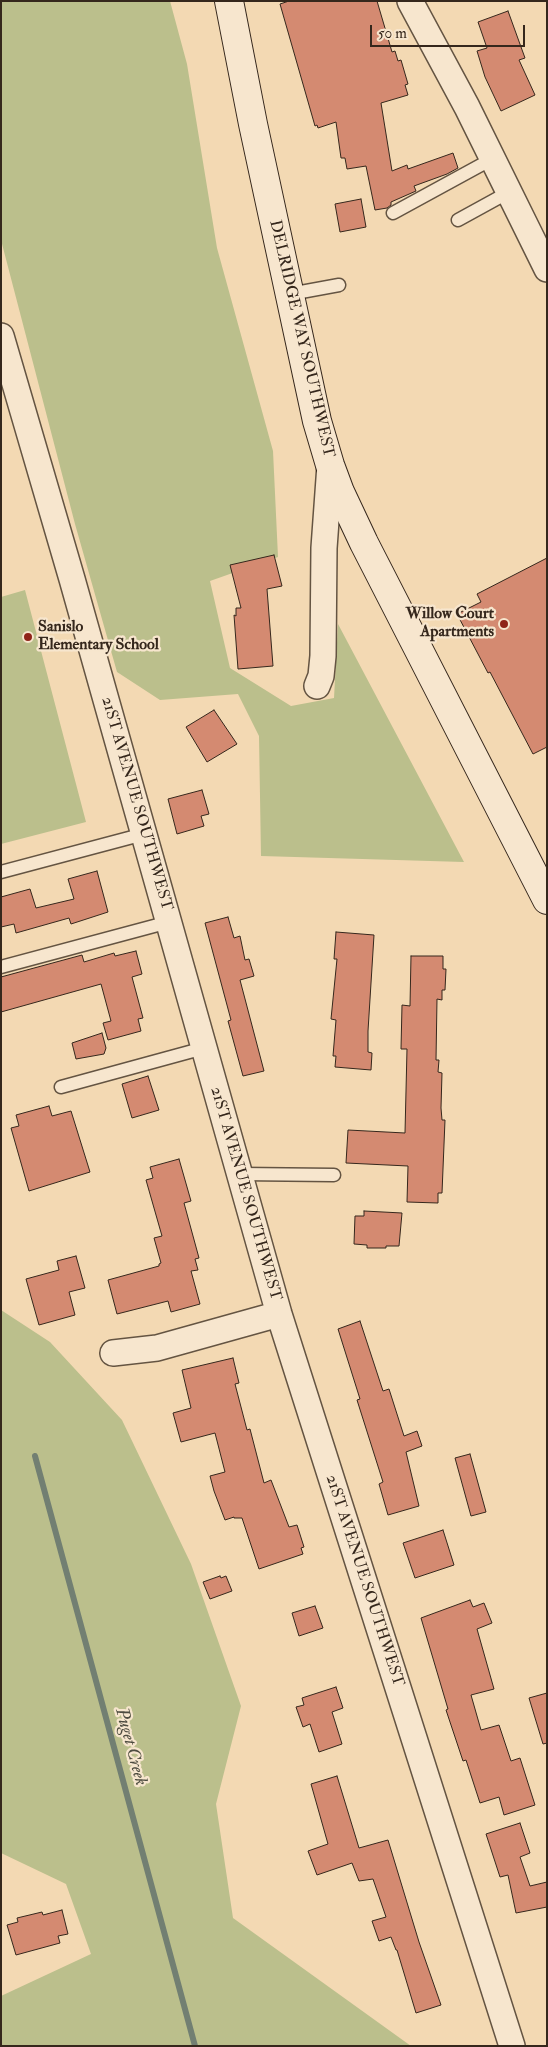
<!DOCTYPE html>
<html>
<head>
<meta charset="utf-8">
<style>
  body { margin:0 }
  #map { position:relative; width:548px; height:2047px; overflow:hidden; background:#f3d9b3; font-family:"IM FELL Double Pica",serif }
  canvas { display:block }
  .frame { position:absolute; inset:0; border:2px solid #35271c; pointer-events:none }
  .scale { position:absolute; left:370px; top:25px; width:155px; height:22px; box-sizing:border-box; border:2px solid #35271c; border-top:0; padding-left:6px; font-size:15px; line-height:18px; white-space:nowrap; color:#35271c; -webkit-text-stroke:4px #f7e6ce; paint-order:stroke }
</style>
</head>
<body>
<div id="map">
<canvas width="548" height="2047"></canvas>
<div class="frame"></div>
<div class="scale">50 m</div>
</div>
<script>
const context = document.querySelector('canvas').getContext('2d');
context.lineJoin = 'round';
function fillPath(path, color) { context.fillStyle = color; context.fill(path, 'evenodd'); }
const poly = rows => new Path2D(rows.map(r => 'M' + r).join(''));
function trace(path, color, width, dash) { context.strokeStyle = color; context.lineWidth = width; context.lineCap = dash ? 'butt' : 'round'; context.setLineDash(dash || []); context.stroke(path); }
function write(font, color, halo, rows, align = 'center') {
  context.font = font + ' "IM FELL Double Pica",serif'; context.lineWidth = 4.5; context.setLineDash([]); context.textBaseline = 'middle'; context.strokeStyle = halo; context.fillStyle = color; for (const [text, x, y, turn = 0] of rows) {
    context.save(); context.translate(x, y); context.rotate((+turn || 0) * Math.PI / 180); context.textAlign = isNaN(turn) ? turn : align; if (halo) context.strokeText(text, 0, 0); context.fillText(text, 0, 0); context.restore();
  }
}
fillPath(poly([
  [1,1,170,1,187,64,217,248,273,451,278,557,210,581,230,668,291,706,334,698,338,624,464,862,261,856,259,736,238,694,160,700,117,672,75,524,1,240],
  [25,590,86,822,1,844,1,597],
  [1,1310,50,1342,122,1420,191,1564,241,1706,216,1804,233,1918,411,2046,1,2046,1,1996,91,1954,66,1884,1,1853]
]), '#bbbf8c');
trace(poly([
  [35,1456,195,2046]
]), '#727f72', 6);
const building = poly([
  [289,1,377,1,392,52,395,51,398,61,401,60,408,84,405,85,408,95,381,103,392,171,407,165,408,169,453,153,458,168,447,174,414,186,416,191,391,202,391,205,387,208,375,210,366,166,347,169,345,158,341,158,336,122,318,128,317,125,315,126,280,4,289,1],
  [508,11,525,58,519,60,535,95,501,111,485,77,477,51,487,48,478,22,508,11],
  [361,199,366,227,340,232,335,204,361,199],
  [274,555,282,586,267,589,273,666,238,669,234,615,236,616,236,608,241,608,230,565,274,555],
  [547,558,547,747,533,754,490,672,488,673,457,614,481,602,477,594,547,558],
  [214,710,237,744,207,762,186,727,214,710],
  [202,790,209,814,201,816,204,826,177,834,168,799,202,790],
  [97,871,108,912,71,924,69,918,16,933,14,924,1,927,1,897,30,889,36,908,74,899,68,879,97,871],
  [228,917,234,938,240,936,245,960,249,959,254,976,240,980,264,1071,243,1076,228,1021,231,1020,205,923,228,917],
  [336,932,374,935,368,1031,368,1052,372,1053,371,1070,335,1067,336,1056,333,1056,336,1020,331,1019,337,959,334,959,336,932],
  [136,951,142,974,132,977,143,1018,138,1019,141,1031,108,1040,103,1023,111,1021,101,984,1,1012,1,977,82,955,84,962,114,953,115,956,136,951],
  [411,956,443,956,443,969,446,969,445,990,442,990,442,1000,437,999,436,1060,439,1060,438,1072,442,1073,441,1108,442,1120,445,1120,442,1193,438,1193,438,1203,407,1202,408,1166,346,1163,348,1130,405,1133,407,1049,401,1049,402,1005,410,1006,411,956],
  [102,1033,106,1048,104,1054,76,1059,72,1043,102,1033],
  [148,1076,159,1110,132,1118,122,1084,148,1076],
  [49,1106,52,1116,71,1111,90,1172,29,1191,11,1128,19,1126,16,1115,49,1106],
  [179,1159,191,1201,184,1203,199,1258,195,1259,198,1270,191,1271,200,1304,171,1312,168,1301,117,1314,108,1280,159,1266,159,1264,161,1263,154,1238,162,1236,146,1180,153,1178,150,1167,179,1159],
  [364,1211,402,1213,399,1246,386,1246,386,1248,367,1248,367,1245,354,1244,355,1216,364,1216,364,1211],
  [76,1256,85,1288,69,1292,75,1315,39,1325,26,1279,59,1270,57,1261,76,1256],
  [360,1321,383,1391,389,1389,404,1436,417,1431,422,1446,406,1452,419,1506,388,1515,379,1484,383,1482,357,1400,360,1399,338,1329,360,1321],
  [233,1358,239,1383,235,1384,247,1430,250,1429,264,1483,271,1480,289,1527,297,1525,304,1547,301,1548,303,1554,259,1569,242,1518,234,1518,234,1517,225,1520,214,1491,210,1476,225,1472,215,1433,181,1442,173,1413,191,1408,182,1370,233,1358],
  [470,1454,486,1512,471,1516,455,1458,470,1454],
  [443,1530,454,1565,415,1578,403,1543,443,1530],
  [220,1576,221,1578,226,1576,232,1591,210,1599,203,1582,220,1576],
  [470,1600,473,1607,484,1603,492,1623,477,1629,494,1689,471,1695,481,1730,499,1725,511,1761,520,1758,535,1805,504,1815,499,1797,480,1803,466,1760,463,1761,446,1710,448,1709,421,1618,470,1600],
  [315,1606,323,1628,299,1636,292,1613,315,1606],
  [336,1687,343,1708,332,1712,342,1744,319,1752,310,1724,303,1727,296,1707,304,1705,302,1698,336,1687],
  [547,1693,547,1743,543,1744,529,1698,547,1693],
  [337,1776,359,1848,388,1840,419,1942,441,2005,416,2013,397,1950,396,1950,391,1937,379,1941,372,1921,386,1917,373,1879,359,1881,352,1863,317,1875,308,1851,328,1844,311,1784,337,1776],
  [520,1823,530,1853,520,1857,530,1886,547,1882,547,1907,516,1913,508,1875,500,1877,486,1834,520,1823],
  [62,1910,68,1934,58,1936,60,1943,16,1955,7,1925,18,1922,17,1918,42,1912,43,1915,62,1910]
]);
fillPath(building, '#d48a71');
trace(building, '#35271c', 1);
const lane = poly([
  [393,213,492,159],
  [458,220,509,192],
  [290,294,339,285],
  [1,872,144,834],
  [1,967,169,922],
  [61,1087,204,1048],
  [240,1174,334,1175]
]);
const street = poly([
  [410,1,467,107,547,269],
  [1,336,72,579,279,1314,512,2046],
  [317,686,321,676,323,656,324,548,330,465],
  [113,1353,157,1348,279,1314]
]);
const secondary = poly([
  [229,1,253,124,317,421,330,465,340,492,364,543,547,900]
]);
trace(lane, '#645442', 15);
trace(street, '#645442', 28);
trace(secondary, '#35271c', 30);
trace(lane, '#f7e6ce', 12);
trace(street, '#f7e6ce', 25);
trace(secondary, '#f7e6ce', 28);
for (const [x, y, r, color] of [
  [504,624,5,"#8f2418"],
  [28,637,5,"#8f2418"]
]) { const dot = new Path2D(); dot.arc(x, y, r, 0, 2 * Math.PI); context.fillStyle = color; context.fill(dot); trace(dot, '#f7e6ce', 2); }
write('16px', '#35271c', '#f7e6ce', [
  ["DELRIDGE WAY SOUTHWEST",301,339,77],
  ["21ST AVENUE SOUTHWEST",136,804,74],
  ["21ST AVENUE SOUTHWEST",245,1194,74],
  ["21ST AVENUE SOUTHWEST",364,1581,72]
]);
write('bold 16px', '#35271c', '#f7e6ce', [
  ["Willow Court",494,615],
  ["Apartments",494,633],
  ["Sanislo",38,628,"left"],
  ["Elementary School",38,646,"left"]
], 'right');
write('italic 18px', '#4e4c40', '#f7e6ce', [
  ["Puget Creek",130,1747,75]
]);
</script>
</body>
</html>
